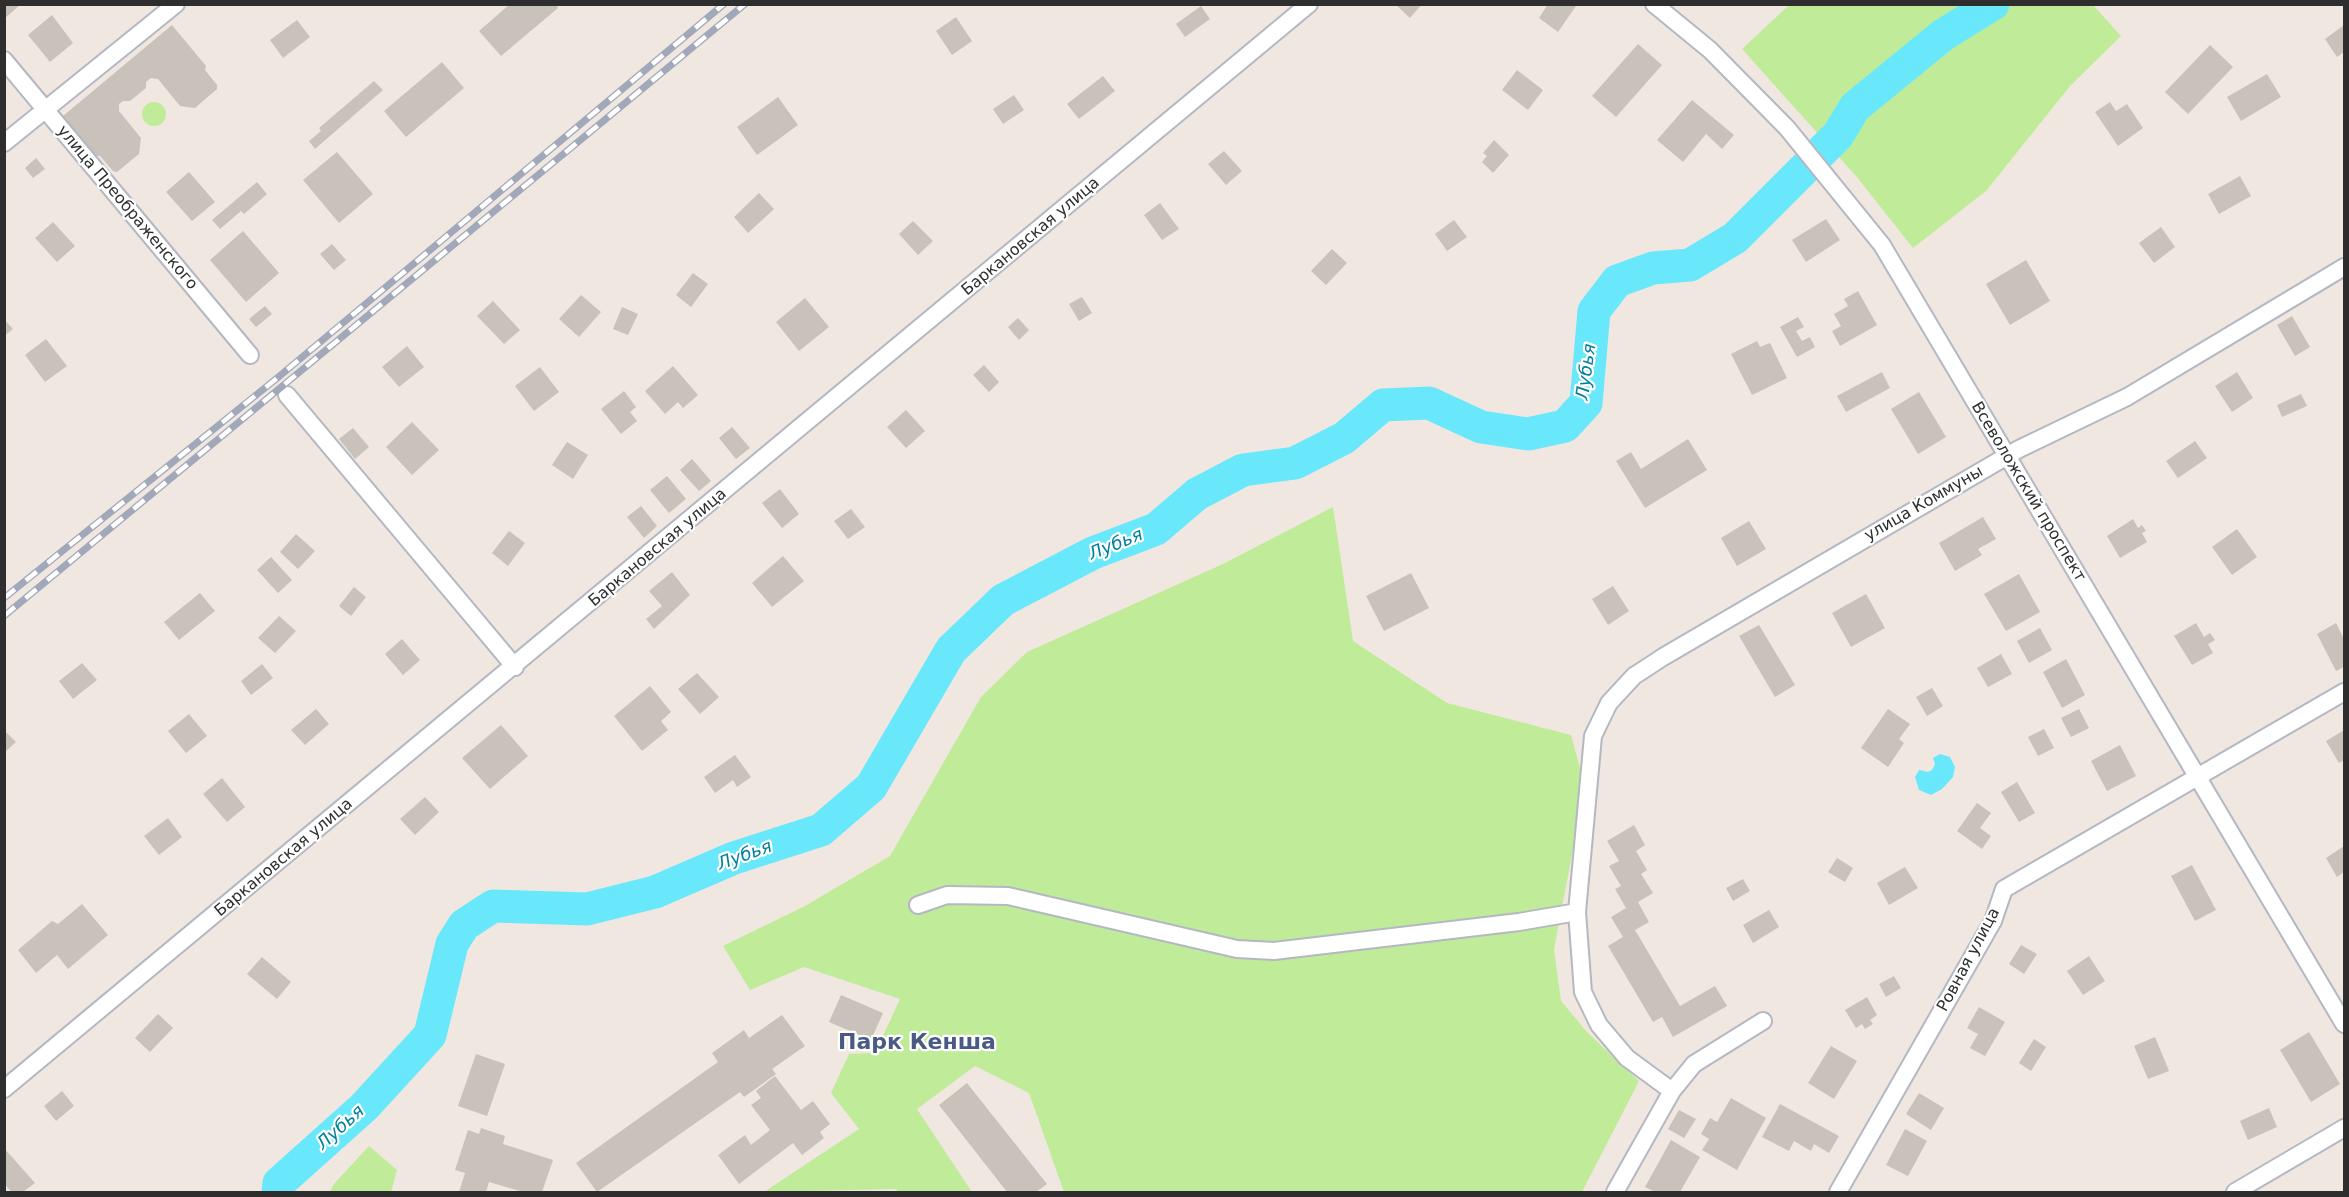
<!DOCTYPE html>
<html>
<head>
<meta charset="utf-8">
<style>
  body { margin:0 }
  #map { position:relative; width:2349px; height:1197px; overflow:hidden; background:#f0e7e0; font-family:"DejaVu Sans",sans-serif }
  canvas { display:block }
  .frame { position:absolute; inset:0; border:6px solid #2e2e2e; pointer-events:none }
</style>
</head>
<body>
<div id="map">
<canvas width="2349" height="1197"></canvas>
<div class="frame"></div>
</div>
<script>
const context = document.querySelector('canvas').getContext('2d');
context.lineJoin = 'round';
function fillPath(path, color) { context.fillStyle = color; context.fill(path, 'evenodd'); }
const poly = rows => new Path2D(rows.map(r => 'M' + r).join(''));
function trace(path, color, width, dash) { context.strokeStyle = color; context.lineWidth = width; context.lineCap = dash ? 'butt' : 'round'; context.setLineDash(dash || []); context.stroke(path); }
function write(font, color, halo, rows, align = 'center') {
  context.font = font + ' "DejaVu Sans",sans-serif'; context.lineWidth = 4.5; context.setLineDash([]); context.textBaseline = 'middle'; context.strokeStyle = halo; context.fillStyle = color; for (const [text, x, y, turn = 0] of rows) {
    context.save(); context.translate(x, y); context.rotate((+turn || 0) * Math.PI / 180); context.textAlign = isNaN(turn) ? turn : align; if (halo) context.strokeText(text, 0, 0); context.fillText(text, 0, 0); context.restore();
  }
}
fillPath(poly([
  [1819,4,2093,5,2121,36,2070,86,1986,191,1913,248,1856,176,1742,49,1788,6],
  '142 114a12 12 0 1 1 24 0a12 12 0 1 1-24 0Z',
  [1333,507,1353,641,1447,703,1571,735,1585,786,1554,949,1561,1001,1587,1032,1639,1081,1582,1192,1064,1192,1029,1093,975,1066,917,1109,972,1192,899,1192,896,1189,764,1192,859,1129,831,1093,849,1054,875,1053,900,999,804,967,750,990,723,946,805,906,890,856,981,697,1027,652,1223,564],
  [369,1146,397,1170,391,1192,330,1192,334,1184]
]), '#c0eb98');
fillPath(poly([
  [1940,754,1950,757,1955,767,1953,777,1942,789,1931,795,1919,790,1915,777,1919,770,1928,772,1932,770,1935,764,1933,758]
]), '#6ae8fb');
trace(poly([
  [278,1192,279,1183,364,1107,430,1035,452,944,464,925,493,906,587,909,655,892,734,858,821,830,871,787,951,650,1003,600,1093,553,1156,529,1197,494,1243,470,1295,463,1344,438,1383,405,1429,403,1481,427,1528,434,1565,426,1586,403,1594,311,1617,281,1653,268,1690,265,1735,238,1838,135,1855,107,1943,35,1993,4]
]), '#6ae8fb', 33);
fillPath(poly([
  [4,4,21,4,4,19],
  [510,4,556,4,558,8,501,56,479,31],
  [1395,4,1422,4,1410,18],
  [1548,4,1576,6,1558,32,1539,18],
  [1201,6,1210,19,1185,37,1176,24],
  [52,15,73,43,50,62,28,35],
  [956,17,972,41,952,55,936,31],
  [297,20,310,37,283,58,270,40],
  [172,25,206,66,205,70,217,85,217,89,195,108,180,106,158,79,151,78,146,82,146,88,130,101,123,101,119,104,119,111,141,138,139,154,117,172,113,171,100,156,96,156,63,116],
  [2344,25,2344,52,2337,57,2325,39],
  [1638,44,1662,65,1616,117,1592,96],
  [2210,45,2233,67,2188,114,2165,92],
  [442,62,464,88,406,137,384,111],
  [1517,70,1543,90,1528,110,1502,90],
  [2267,74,2281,97,2241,121,2227,97],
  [1103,76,1115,91,1079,119,1067,104],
  [374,81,383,90,315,149,309,141,321,131,319,128],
  [1014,95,1024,110,1003,124,993,109],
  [778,97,798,125,757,155,737,127],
  [1692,100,1734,135,1722,149,1706,134,1683,162,1657,140],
  [2110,102,2116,111,2127,104,2143,128,2118,146,2095,112],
  [1494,140,1509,155,1493,173,1482,162,1487,156,1483,153],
  [1224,151,1242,171,1226,185,1208,164],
  [337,152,373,194,339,223,303,180],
  [36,158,45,169,33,178,25,168],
  [189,172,215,202,192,221,166,192],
  [2240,176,2251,196,2219,214,2208,194],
  [257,182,267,194,244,214,241,211,220,229,212,220],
  [759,193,774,209,748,233,734,217],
  [1160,203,1179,229,1162,240,1144,215],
  [1826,219,1840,240,1806,262,1792,240],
  [1454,220,1467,237,1447,251,1435,234],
  [913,221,933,241,918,255,899,234],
  [53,222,75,246,57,262,35,238],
  [2161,227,2175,247,2154,263,2139,243],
  [243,231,279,273,246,302,210,260],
  [332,244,346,260,334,270,320,254],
  [1332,249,1347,263,1326,285,1311,271],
  [2026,260,2050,301,2010,325,1986,284],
  [693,273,708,284,691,307,676,295],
  [1858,291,1877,325,1840,346,1832,331,1841,326,1834,314,1848,306,1844,299],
  [581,295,601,312,579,337,559,319],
  [1082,297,1092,313,1079,321,1069,304],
  [805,298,829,327,799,351,776,322],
  [493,301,520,330,504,344,477,316],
  [265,306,272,314,256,327,249,319],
  [622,307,638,314,628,335,613,329],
  [2292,316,2310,347,2295,356,2277,325],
  [1798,317,1804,327,1796,331,1802,341,1810,337,1815,347,1797,357,1780,327],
  [1018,318,1029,330,1019,340,1008,327],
  [4,319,13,329,4,336],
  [46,339,67,366,45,382,25,355],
  [1757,341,1760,347,1770,343,1787,378,1752,395,1731,354],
  [407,346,424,367,399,387,382,367],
  [984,365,999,382,989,392,973,375],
  [673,366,698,395,683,408,678,402,665,414,645,391],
  [540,367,559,392,534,411,515,386],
  [1882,372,1890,388,1846,412,1837,396],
  [2237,372,2253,398,2232,412,2215,386],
  [624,391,636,407,630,412,637,421,621,434,601,409],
  [1919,392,1946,437,1918,454,1891,409],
  [2301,394,2307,406,2282,417,2277,405],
  [906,410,925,431,906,448,887,427],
  [412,422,439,450,412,475,386,447],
  [732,427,750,448,736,459,719,438],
  [353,428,369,447,355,459,339,439],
  [1688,439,1707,470,1645,508,1616,461,1631,452,1641,469],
  [2195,441,2207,458,2178,478,2166,461],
  [567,442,588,455,573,479,552,465],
  [692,459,711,481,699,491,680,470],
  [667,476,686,499,669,513,650,490],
  [780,489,799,514,782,528,762,503],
  [641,506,657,526,644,538,627,517],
  [851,509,865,527,848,539,834,521],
  [1983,517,1996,539,1978,549,1982,555,1955,571,1939,543],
  [2133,519,2138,528,2142,525,2146,531,2142,533,2147,542,2120,558,2107,536],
  [1749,521,1766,549,1737,566,1721,538],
  [2237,529,2257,557,2232,575,2212,547],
  [509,531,525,543,508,566,492,553],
  [296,534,315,551,298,569,280,552],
  [783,556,804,581,772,607,752,583],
  [271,557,292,580,278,593,257,570],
  [672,572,690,595,654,629,646,619,662,606,649,591],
  [1411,573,1429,608,1384,631,1366,596],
  [2019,574,2040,612,2006,631,1984,594],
  [1613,586,1629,611,1608,625,1592,599],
  [354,587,366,597,351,616,339,606],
  [200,593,215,611,179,640,164,622],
  [1866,594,1885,628,1851,647,1832,613],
  [279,616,296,631,275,653,258,638],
  [2196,623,2204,637,2210,633,2215,640,2208,644,2213,653,2192,665,2174,636],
  [2336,623,2344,639,2344,667,2336,671,2317,634],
  [1759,625,1795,685,1775,697,1739,636],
  [2040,628,2052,650,2029,663,2017,641],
  [402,639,420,660,403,675,385,654],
  [2001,654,2012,674,1988,687,1977,668],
  [2066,659,2085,695,2062,708,2043,672],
  [82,663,97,680,73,699,59,681],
  [262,664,273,678,251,695,241,681],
  [697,673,719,697,700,714,678,689],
  [650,686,671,712,661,721,668,730,642,751,614,716],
  [1932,688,1943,706,1927,716,1916,697],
  [316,709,329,724,305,745,291,730],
  [1888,709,1910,724,1899,739,1904,743,1888,767,1861,748],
  [2079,709,2089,728,2071,737,2061,718],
  [189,714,207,736,186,753,168,731],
  [501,725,528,756,490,789,462,758],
  [2044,729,2054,748,2038,756,2028,737],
  [4,730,16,742,4,753],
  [2344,730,2344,760,2339,763,2326,741],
  [2120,745,2136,776,2107,791,2091,761],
  [735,755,751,777,737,787,733,780,715,793,704,777],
  [222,778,245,807,227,822,203,794],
  [2017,782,2035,813,2019,822,2001,792],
  [425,797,439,812,415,835,400,819],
  [1977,803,1991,813,1980,828,1991,836,1982,849,1957,831],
  [168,818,182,837,159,855,144,836],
  [1634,825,1645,845,1636,851,1647,870,1641,874,1653,893,1638,902,1649,922,1635,930,1680,1006,1715,986,1727,1006,1673,1037,1662,1017,1653,1022,1608,946,1623,937,1611,917,1626,908,1615,889,1621,886,1609,866,1619,861,1607,841],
  [2344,846,2344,872,2337,877,2326,858],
  [1837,858,1853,868,1845,882,1828,872],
  [2192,865,2216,910,2195,921,2171,876],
  [1905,867,1918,888,1889,905,1877,883],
  [1743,879,1750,891,1733,901,1726,888],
  [82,904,108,935,68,969,57,955,36,973,18,950,52,921,58,924],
  [1769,910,1779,927,1753,943,1743,925],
  [2021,945,2037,954,2024,974,2009,964],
  [2089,956,2105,981,2083,995,2067,971],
  [262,957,291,982,277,999,247,974],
  [1894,976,1901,988,1886,997,1879,984],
  [841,995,883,1013,871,1040,829,1022],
  [1867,997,1877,1015,1870,1020,1873,1024,1865,1029,1862,1024,1856,1028,1845,1010],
  [1979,1007,2005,1022,1985,1056,1970,1048,1978,1034,1967,1028],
  [158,1014,173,1028,150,1052,135,1038],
  [782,1015,805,1046,772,1069,776,1074,744,1097,740,1092,597,1192,576,1163,718,1062,712,1053,744,1030,749,1038],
  [2309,1032,2340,1084,2311,1102,2280,1050],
  [2155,1037,2169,1071,2148,1079,2134,1046],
  [2034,1039,2046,1047,2031,1071,2019,1063],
  [1831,1046,1857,1061,1834,1099,1808,1083],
  [476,1054,505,1064,487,1116,458,1106],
  [775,1076,801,1110,813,1101,830,1124,820,1132,824,1138,802,1155,793,1143,739,1184,718,1155,745,1135,751,1145,770,1130,751,1105,761,1098,756,1091],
  [967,1083,1047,1184,1036,1192,1007,1192,939,1105],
  [62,1091,74,1106,56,1121,44,1106],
  [1919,1093,1944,1108,1931,1130,1906,1114],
  [1731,1098,1766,1118,1737,1170,1702,1150,1709,1139,1701,1134,1710,1118,1717,1122],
  [1780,1104,1839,1136,1829,1153,1814,1144,1811,1151,1794,1141,1789,1151,1762,1137],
  [2269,1108,2277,1127,2248,1140,2240,1121],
  [1679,1110,1696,1119,1684,1138,1668,1129],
  [481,1128,505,1136,503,1144,553,1160,542,1192,523,1192,489,1182,486,1192,459,1192,465,1173,455,1170,468,1130,479,1134],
  [1905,1129,1927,1141,1908,1176,1886,1165],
  [1671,1140,1700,1157,1680,1192,1655,1192,1645,1187],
  [4,1148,35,1183,23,1192,12,1192,4,1184]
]), '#c8c2bb');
const street = poly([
  [1654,4,1710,50,1787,128,1882,245,2344,1024],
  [4,60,250,355],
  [4,143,176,4],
  [287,395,515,667],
  [918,905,947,895,1008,896,1237,949,1274,951,1519,922,1577,912],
  [4,1089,1309,4],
  [1672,1091,1627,1058,1599,1025,1583,992,1577,912,1593,736,1609,703,1634,676,1663,657,2019,449,2127,397,2344,267],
  [1615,1192,1672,1091,1694,1064,1763,1021],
  [1838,1192,1993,921,2004,889,2344,692],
  [2235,1192,2344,1128]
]);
trace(street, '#b4b8c2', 20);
trace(street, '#fff', 16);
const rail = poly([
  [4,598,276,379,724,4],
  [4,616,745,4]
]);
trace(rail, '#a1a8ba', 7);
trace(rail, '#fff', 4.5, [14]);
write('16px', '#2e2e2e', '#fff', [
  ["улица Преображенского",127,208,50],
  ["Баркановская улица",1031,237,-40],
  ["Всеволожский проспект",2028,492,59],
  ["улица Коммуны",1924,504,-30],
  ["Баркановская улица",658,548,-40],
  ["Баркановская улица",284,858,-40],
  ["Ровная улица",1969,960,-62]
]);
write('italic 18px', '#027fa0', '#fff', [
  ["Лубья",1587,372,-82],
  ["Лубья",1116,545,-22],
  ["Лубья",745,856,-20],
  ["Лубья",341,1128,-42]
]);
write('bold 22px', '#495b84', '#fff', [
  ["Парк Кенша",917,1043]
]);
</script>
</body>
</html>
